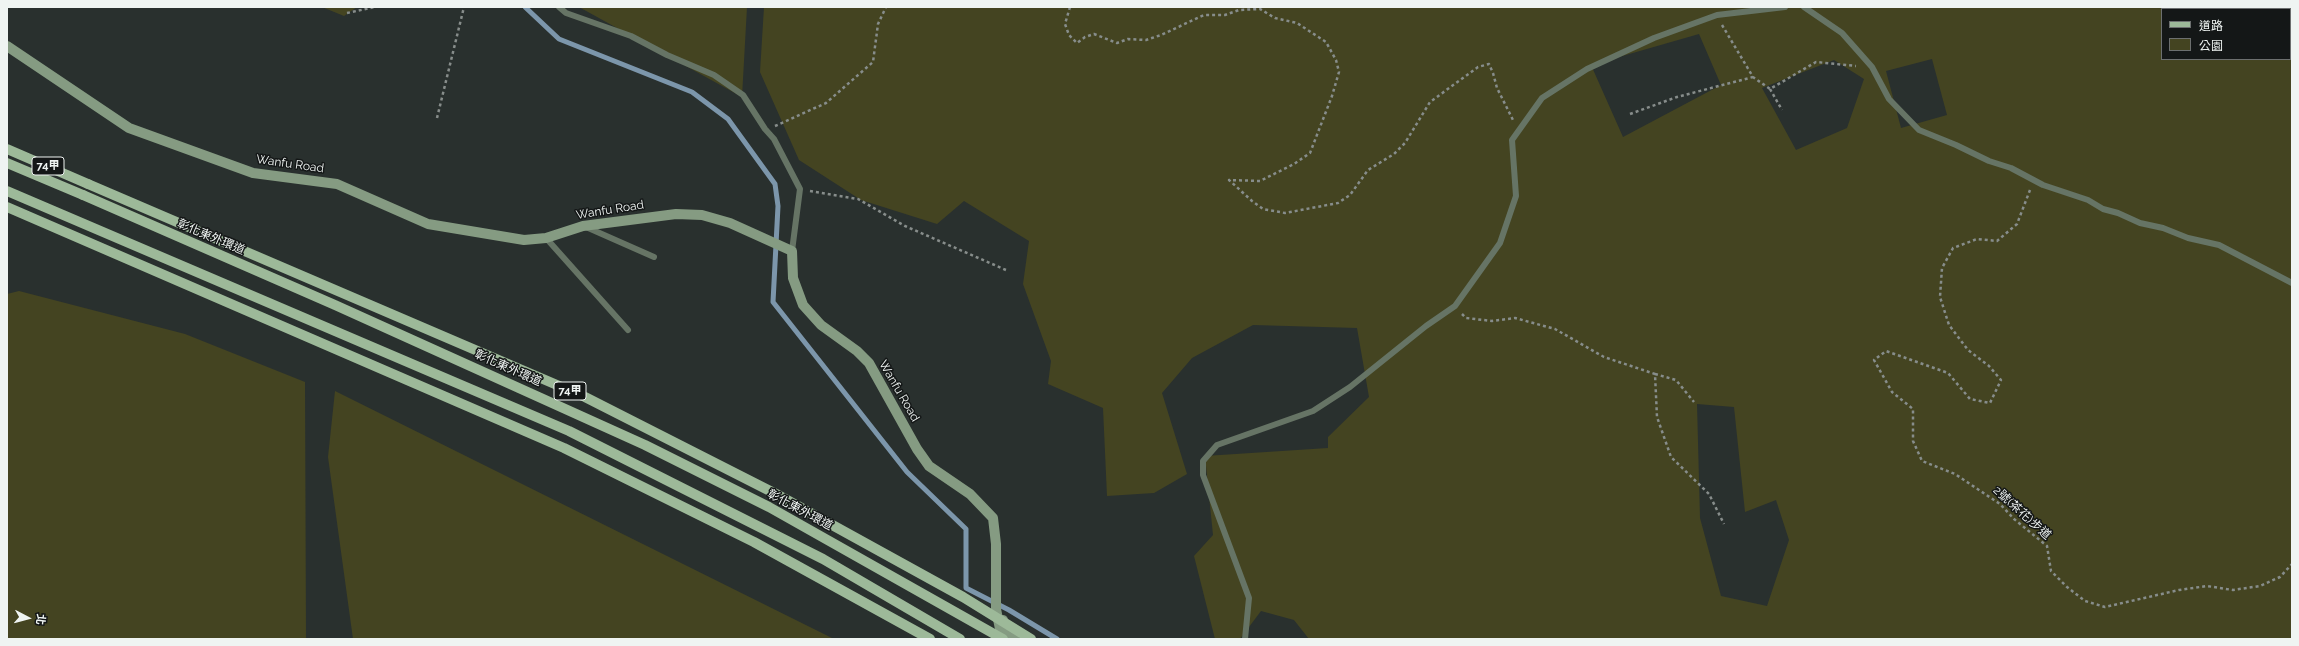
<!DOCTYPE html>
<html>
<head>
<meta charset="utf-8">
<style>
  body { margin:0 }
  #map { position:relative; width:2299px; height:646px; overflow:hidden; background:#29302e; font-family:Raleway,"Noto Sans TC",sans-serif }
  canvas { display:block }
  .frame { position:absolute; inset:0; border:8px solid #eff4f2; pointer-events:none }
  .legend { position:absolute; left:2161px; top:8px; width:130px; height:52px; box-sizing:border-box; background:#141717; border:1px solid #6c6f6f; margin:0; padding:5px 7px; list-style:none; font-size:12px; color:#eff4f2 }
  .legend li { display:flex; align-items:center; gap:8px; height:20px }
  .legend b { width:20px; border:1px solid #6c6f6f }
  .north { position:absolute; left:8px; top:598px; width:40px; height:40px; -webkit-text-stroke:3px #141717; paint-order:stroke; rotate:96deg; font-size:11px; font-weight:700; line-height:16px; text-align:center; color:#eff4f2 }
  .north::after { content:''; display:block; margin:auto; width:14px; height:18px; background:#eff4f2; clip-path:polygon(50% 0,100% 100%,50% 72%,0 100%) }
</style>
</head>
<body>
<div id="map">
<canvas width="2299" height="646"></canvas>
<div class="frame"></div>
<ul class="legend">
<li><b style="height:5px;background:#9db999"></b>道路</li>
<li><b style="height:11px;background:#444421"></b>公園</li>
</ul>
<div class="north">北</div>
</div>
<script>
const context = document.querySelector('canvas').getContext('2d');
context.lineJoin = 'round';
function fillPath(path, color) { context.fillStyle = color; context.fill(path, 'evenodd'); }
const poly = rows => new Path2D(rows.map(r => 'M' + r).join(''));
function trace(path, color, width, dash) { context.strokeStyle = color; context.lineWidth = width; context.lineCap = dash ? 'butt' : 'round'; context.setLineDash(dash || []); context.stroke(path); }
function write(font, color, halo, rows, align = 'center') {
  context.font = font + ' Raleway,"Noto Sans TC",sans-serif'; context.lineWidth = 3; context.setLineDash([]); context.textBaseline = 'middle'; context.strokeStyle = halo; context.fillStyle = color; for (const [text, x, y, turn = 0] of rows) {
    context.save(); context.translate(x, y); context.rotate((+turn || 0) * Math.PI / 180); context.textAlign = isNaN(turn) ? turn : align; if (halo) context.strokeText(text, 0, 0); context.fillText(text, 0, 0); context.restore();
  }
}
fillPath(poly([
  [322,7,357,7,344,16],
  [579,7,747,7,742,97],
  [764,7,2292,7,2292,639,1309,639,1294,620,1261,611,1240,639,1215,639,1194,556,1213,535,1205,456,1328,448,1328,437,1369,397,1357,328,1253,325,1192,358,1162,393,1187,474,1154,493,1107,496,1103,408,1048,384,1051,361,1023,284,1029,241,964,201,937,224,861,200,799,160,760,72],
  [2162,9,2290,9,2290,59,2162,59],
  [1699,34,1721,85,1623,137,1591,65],
  [1932,59,1947,115,1901,128,1886,71],
  [1834,60,1864,79,1847,128,1796,150,1762,88],
  [1697,404,1734,407,1745,512,1776,500,1789,540,1767,606,1721,596,1700,518],
  [19,291,185,334,305,382,306,639,7,639,7,294],
  [335,391,834,639,353,639,328,457]
]), '#444421');
trace(poly([
  [525,7,559,39,692,92,728,119,775,184,778,206,773,302,907,472,966,529,966,588,1009,610,1057,639]
]), '#7c96ab', 5);
trace(poly([
  [1070,7,1065,24,1069,35,1077,43,1085,37,1094,34,1117,43,1128,39,1146,40,1161,35,1204,15,1225,15,1239,10,1260,9,1275,18,1297,23,1326,42,1336,60,1339,72,1332,96,1310,153,1294,164,1260,181,1229,180,1252,201,1263,209,1285,213,1338,203,1350,195,1368,170,1394,154,1405,143,1430,102,1478,67,1489,64,1493,73,1497,88,1513,120],
  [347,13,375,7],
  [1722,25,1753,77,1770,89,1816,62,1856,66],
  [1770,89,1782,110],
  [1630,114,1677,97,1753,77],
  [437,118,464,7],
  [775,126,826,103,873,62,878,24,886,7],
  [2030,190,2017,224,1997,241,1977,239,1953,248,1942,268,1940,297,1949,325,1968,350,1989,366,2001,380,1990,403,1970,399,1948,373,1886,351,1874,360,1892,392,1913,409,1913,441,1922,461,1955,474,2000,504,2014,519,2047,546,2051,571,2067,587,2085,601,2105,607,2179,590,2207,586,2233,590,2260,586,2280,577,2292,564],
  [810,191,858,199,905,226,1006,270],
  [1462,314,1466,318,1492,321,1515,318,1555,329,1604,357,1655,374,1657,417,1671,457,1709,494,1724,524],
  [1655,374,1676,380,1694,402]
]), '#878d8b', 2.5, [3, 3]);
trace(poly([
  [559,7,566,13,631,36,667,55,714,75,743,95,765,129,774,139,800,189,792,251],
  [1804,7,1842,33,1872,67,1889,99,1919,130,1956,145,1989,161,2011,168,2043,185,2088,200,2103,209,2118,213,2140,223,2163,228,2188,238,2219,245,2292,283],
  [586,227,654,257],
  [546,238,628,330],
  [1245,639,1249,598,1203,475,1203,461,1217,445,1313,411,1350,387,1426,326,1455,306,1500,243,1516,196,1512,140,1542,98,1587,69,1654,38,1717,15,1785,7]
]), '#667465', 6);
trace(poly([
  [7,46,129,128,253,173,337,184,428,224,524,240,546,238,583,226,676,214,702,215,730,223,792,251,793,278,803,305,821,325,857,351,869,363,917,449,929,466,970,494,993,518,996,544,996,609,1002,639],
  [1003,620,1005,629,1015,639]
]), '#859b82', 10);
trace(poly([
  [7,149,88,184],
  [7,163,83,195],
  [7,191,569,431,823,559,960,639],
  [7,207,564,448,754,542,930,639]
]), '#9db999', 10);
trace(poly([
  [88,184,585,397,776,494,963,597,1031,639],
  [83,195,335,305,645,445,769,507,1003,639]
]), '#9db999', 10);
for (const [x, y, w] of [
  [48,166,32],
  [570,391,32]
]) { const box = new Path2D(); box.roundRect(x - w / 2, y - 9, w, 18, 3); context.fillStyle = '#141717'; context.fill(box); trace(box, '#eff4f2', 1); }
write('bold 11px', '#eff4f2', null, [
  ["74甲",48,166],
  ["74甲",570,391]
]);
write('12px', '#eff4f2', '#141717', [
  ["Wanfu Road",290,164,8],
  ["Wanfu Road",610,210,-9],
  ["彰化東外環道",211,237,23],
  ["彰化東外環道",508,368,24],
  ["Wanfu Road",899,391,60],
  ["彰化東外環道",800,510,28],
  ["2號(茶花)步道",2022,513,42]
]);
</script>
</body>
</html>
